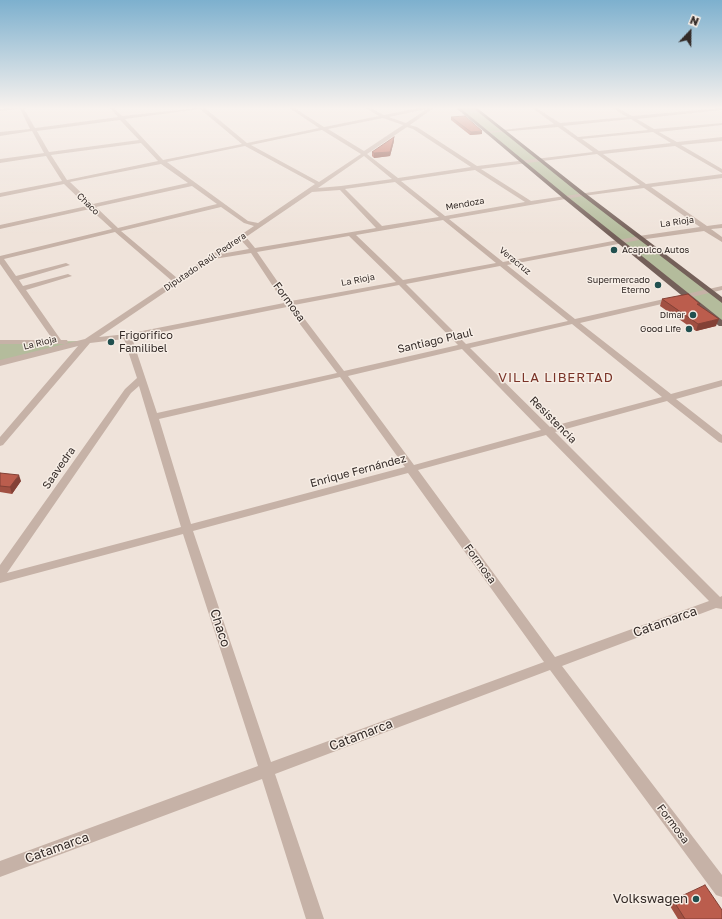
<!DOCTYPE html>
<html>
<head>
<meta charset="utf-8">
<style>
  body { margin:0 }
  #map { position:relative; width:722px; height:919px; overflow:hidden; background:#efe3da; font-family:"Golos Text",sans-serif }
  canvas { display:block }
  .north { position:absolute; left:670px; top:12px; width:40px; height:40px; -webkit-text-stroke:3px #f7eee6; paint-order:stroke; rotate:22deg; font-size:11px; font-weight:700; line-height:16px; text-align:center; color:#332a27 }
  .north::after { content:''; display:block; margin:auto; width:14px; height:18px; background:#332a27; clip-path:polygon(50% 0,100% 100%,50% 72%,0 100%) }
</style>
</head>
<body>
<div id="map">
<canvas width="722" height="919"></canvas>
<div class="north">N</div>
</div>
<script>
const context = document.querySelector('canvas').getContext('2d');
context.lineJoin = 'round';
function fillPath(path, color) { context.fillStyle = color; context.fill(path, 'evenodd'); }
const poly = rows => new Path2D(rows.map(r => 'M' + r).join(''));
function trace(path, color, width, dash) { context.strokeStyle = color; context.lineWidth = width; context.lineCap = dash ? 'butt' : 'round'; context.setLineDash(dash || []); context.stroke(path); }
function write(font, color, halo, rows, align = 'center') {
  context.font = font + ' "Golos Text",sans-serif'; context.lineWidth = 3; context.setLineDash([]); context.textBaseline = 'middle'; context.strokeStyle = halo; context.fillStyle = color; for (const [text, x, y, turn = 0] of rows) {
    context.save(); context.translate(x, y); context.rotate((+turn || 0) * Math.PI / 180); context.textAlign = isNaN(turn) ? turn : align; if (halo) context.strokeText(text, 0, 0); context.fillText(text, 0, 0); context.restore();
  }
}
fillPath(poly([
  [457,107,474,107,722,301,722,324,521,161],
  [88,341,0,363,0,342]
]), '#b4bc9c');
fillPath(poly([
  [19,107,30,107,24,109,35,128,118,117,109,107,113,107,122,116,207,107,205,108,247,143,319,128,288,107,293,107,324,127,379,116,364,107,369,107,384,115,424,107,435,107,410,125,417,127,477,166,593,152,558,127,488,133,486,132,554,124,531,107,535,107,560,123,627,117,611,107,616,107,632,116,722,108,722,110,637,119,654,129,722,123,722,125,659,132,677,142,722,137,722,141,681,145,722,169,722,173,675,146,603,154,646,184,722,174,722,178,651,187,707,226,722,224,722,228,711,229,722,237,722,242,704,231,639,240,507,265,575,319,722,286,722,290,580,323,671,394,722,380,722,386,676,399,722,435,722,443,719,442,667,401,555,432,720,597,722,596,722,609,716,608,562,666,722,875,722,897,716,895,550,670,275,774,324,919,306,919,262,779,0,877,0,861,258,766,183,534,0,583,0,565,125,389,137,378,124,339,90,343,3,445,0,446,0,437,78,346,0,366,0,360,85,339,172,281,115,232,4,259,16,276,66,263,70,265,19,280,23,286,68,274,72,276,26,290,61,340,67,340,68,342,67,344,0,344,0,340,53,340,0,264,0,256,112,229,90,209,0,229,0,225,87,206,64,184,0,197,0,193,62,181,46,156,0,163,0,159,44,153,32,131,0,136,0,132,30,129,20,109,0,111,0,109,19,107],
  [200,109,242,144,163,160,125,119,200,109],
  [427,109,406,123,389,117,427,109],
  [383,118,403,125,364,151,328,129,383,118],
  [631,119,648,130,578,137,563,126,631,119],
  [120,120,139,140,49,152,37,131,120,120],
  [407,127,413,129,471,167,398,178,367,154,407,127],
  [322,130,361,154,319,182,251,145,322,130],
  [653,132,671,143,599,151,582,139,653,132],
  [141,143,158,161,67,180,51,155,141,143],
  [245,146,315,184,258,223,248,221,167,162,245,146],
  [597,154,640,185,531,201,481,169,597,154],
  [364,156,392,179,341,186,318,188,364,156],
  [161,164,188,183,93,204,70,182,161,164],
  [475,170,525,202,445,216,401,181,475,170],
  [395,182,439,217,382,226,345,189,395,182],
  [192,186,217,204,118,228,96,207,192,186],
  [644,188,700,227,639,236,503,262,449,219,583,196,644,188],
  [340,190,376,228,255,248,246,237,312,192,340,190],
  [221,207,244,223,254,226,177,278,121,231,221,207],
  [443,220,496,263,403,280,356,235,443,220],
  [349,236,396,282,291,301,257,252,349,236],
  [241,240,249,249,221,254,241,240],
  [251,253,284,303,127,334,99,337,214,259,251,253],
  [500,266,568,321,466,344,406,284,500,266],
  [399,285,458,345,344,371,294,305,399,285],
  [287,307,337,373,157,413,132,338,287,307],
  [572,324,662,397,550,427,470,348,572,324],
  [462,349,541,430,414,465,348,376,462,349],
  [340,377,405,467,191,524,159,419,340,377],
  [139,386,181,527,7,573,131,393,139,386],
  [546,435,709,601,555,657,418,470,546,435],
  [408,473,544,662,271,762,193,531,408,473]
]), '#c6b2a7');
fillPath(poly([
  [455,107,459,107,568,197,722,320,722,326,719,326,564,199,455,107],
  [472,107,476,107,585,193,722,297,722,303,581,195,472,107]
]), '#746059');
fillPath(poly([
  [451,117,482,134,470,135,451,120],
  [394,141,390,156,374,158,372,156,372,152],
  [662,299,699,306,716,326,696,331,660,306],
  [0,473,21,481,12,494,0,492],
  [673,900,722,919,678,919,670,906]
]), '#a15042');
fillPath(poly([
  [482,131,482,134,470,135,471,132],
  [394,137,394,141,390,156,374,158,374,153],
  [719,319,716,326,696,331,698,324],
  [19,475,21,481,12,494,10,487]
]), '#834136');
const building = poly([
  [465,116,482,131,471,132,451,117,465,116],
  [394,137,390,152,374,153,372,152,394,137],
  [688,294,700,304,697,304,719,319,698,324,662,299,688,294],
  [0,473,19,475,10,487,0,486,0,473],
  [705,885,722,910,722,919,685,919,673,900,705,885]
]);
fillPath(building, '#bb5d4d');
trace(building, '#834136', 1);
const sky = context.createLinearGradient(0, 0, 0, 235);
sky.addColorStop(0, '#7db0ce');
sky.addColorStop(0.46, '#f8f2ee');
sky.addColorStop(1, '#f8f2ee00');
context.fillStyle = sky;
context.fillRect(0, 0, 722, 235);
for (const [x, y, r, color] of [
  [614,250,4,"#21504f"],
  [658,285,4,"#21504f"],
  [693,315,4,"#21504f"],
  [689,329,4,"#21504f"],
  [111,342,4,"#21504f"],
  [696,899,4,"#21504f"]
]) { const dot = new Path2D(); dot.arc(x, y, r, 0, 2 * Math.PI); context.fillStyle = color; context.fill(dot); trace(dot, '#f7eee6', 1.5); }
write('9px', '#332a27', '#f7eee6', [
  ["Chaco",88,204,44],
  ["Mendoza",465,204,-10],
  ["La Rioja",677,222,-8],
  ["Veracruz",515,261,39],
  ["Diputado Raúl Pedrera",205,262,-34],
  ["La Rioja",358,280,-11],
  ["La Rioja",40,343,-14]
]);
write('9px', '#332a27', '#f7eee6', [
  ["Acapulco Autos",622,250,"left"],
  ["Supermercado",650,280],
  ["Eterno",650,290],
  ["Dimar",685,315],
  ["Good Life",681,329]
], 'right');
write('11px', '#332a27', '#f7eee6', [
  ["Formosa",289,302,54],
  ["Santiago Plaul",435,341,-13],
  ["Resistencia",553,420,45],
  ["Saavedra",59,468,-55],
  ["Enrique Fernández",358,471,-15],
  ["Formosa",480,564,54],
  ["Formosa",673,824,53]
]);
write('11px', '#332a27', '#f7eee6', [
  ["Frigorifico",119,336],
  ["Familibel",119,349]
], 'left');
context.letterSpacing = '1px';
write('13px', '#7a3428', '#f7eee6', [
  ["VILLA LIBERTAD",556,378]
]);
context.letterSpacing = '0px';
write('13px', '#332a27', '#f7eee6', [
  ["Catamarca",665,622,-20],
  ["Chaco",220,628,72],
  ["Catamarca",361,735,-21],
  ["Catamarca",57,848,-20]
]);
write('13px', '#332a27', '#f7eee6', [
  ["Volkswagen",688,899]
], 'right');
</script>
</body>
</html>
